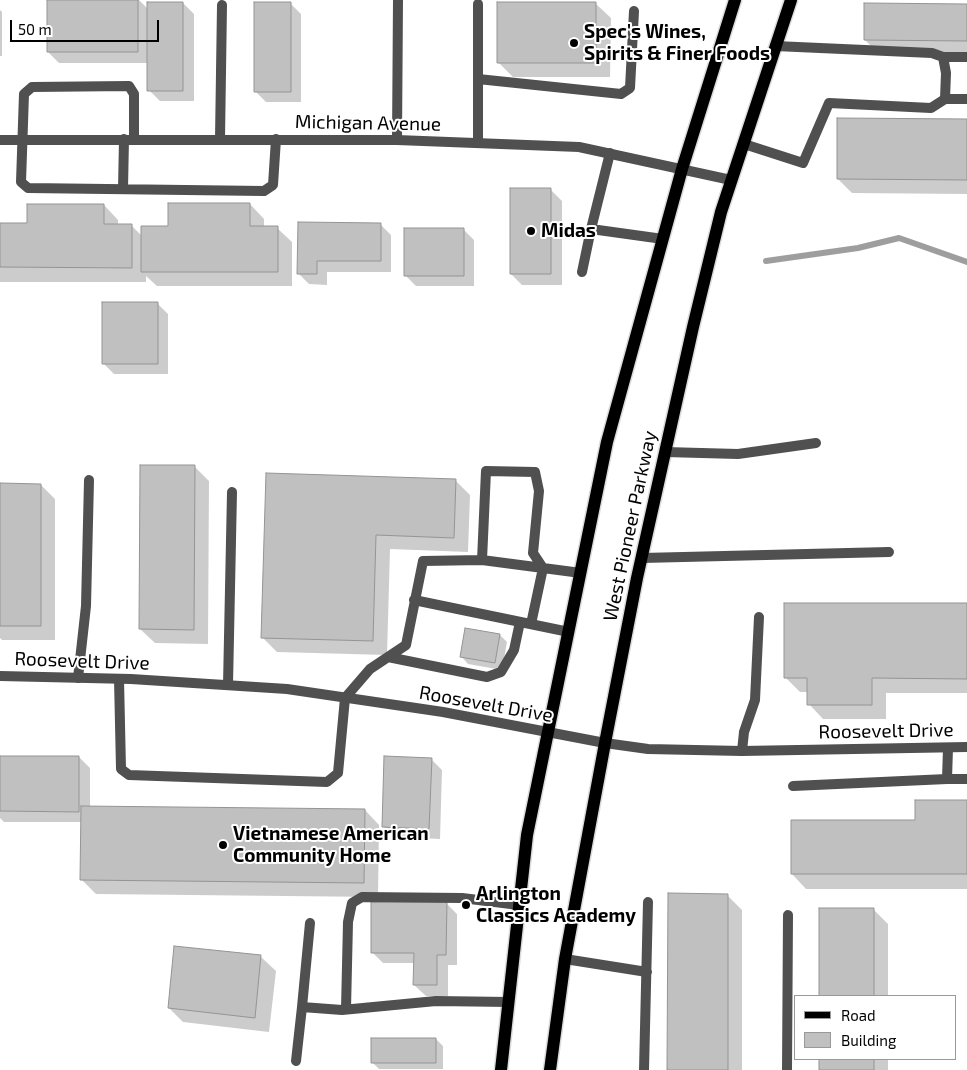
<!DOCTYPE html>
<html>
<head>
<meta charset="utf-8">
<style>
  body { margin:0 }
  #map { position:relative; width:967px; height:1070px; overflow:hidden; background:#fff; font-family:"Exo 2",sans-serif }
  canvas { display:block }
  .legend { position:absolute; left:794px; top:995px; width:162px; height:65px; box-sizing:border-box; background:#fff; border:1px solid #999; margin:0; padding:6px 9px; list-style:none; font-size:15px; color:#000 }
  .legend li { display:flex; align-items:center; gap:10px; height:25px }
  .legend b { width:25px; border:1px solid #999 }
  .scale { position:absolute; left:10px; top:20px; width:149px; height:22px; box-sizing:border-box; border:2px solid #000; border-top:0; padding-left:6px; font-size:15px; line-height:18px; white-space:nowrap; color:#000; -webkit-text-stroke:4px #fff; paint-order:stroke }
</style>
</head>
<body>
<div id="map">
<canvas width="967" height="1070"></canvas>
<ul class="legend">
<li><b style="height:6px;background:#000"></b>Road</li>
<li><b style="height:14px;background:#c0c0c0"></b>Building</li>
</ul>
<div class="scale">50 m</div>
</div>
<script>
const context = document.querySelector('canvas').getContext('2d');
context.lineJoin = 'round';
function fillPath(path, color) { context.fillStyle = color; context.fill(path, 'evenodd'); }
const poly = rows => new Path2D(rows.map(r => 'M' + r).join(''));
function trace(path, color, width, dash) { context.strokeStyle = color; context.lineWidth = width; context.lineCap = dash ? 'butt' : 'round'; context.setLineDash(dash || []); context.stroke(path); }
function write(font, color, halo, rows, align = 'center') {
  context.font = font + ' "Exo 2",sans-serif'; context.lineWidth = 4; context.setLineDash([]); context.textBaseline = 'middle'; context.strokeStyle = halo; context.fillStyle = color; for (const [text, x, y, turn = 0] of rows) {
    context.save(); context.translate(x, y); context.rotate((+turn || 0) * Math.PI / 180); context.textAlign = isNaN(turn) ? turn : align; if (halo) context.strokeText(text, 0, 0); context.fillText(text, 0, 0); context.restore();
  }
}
fillPath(poly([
  [48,0,139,0,149,10,183,3,194,14,194,101,160,101,149,90,149,63,59,63,48,52],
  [290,3,301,14,301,102,266,102,255,91],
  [596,4,611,18,610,77,513,77,498,62],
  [967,5,967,55,880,55,865,40],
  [0,10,2,12,2,56,0,56],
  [967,120,967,194,852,193,838,179],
  [551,190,562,201,562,285,522,285,511,274],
  [250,204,264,219,264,228,277,228,292,242,292,286,157,286,146,276,146,282,0,282,0,224,29,225,104,205,118,220,118,225,131,225,142,236],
  [299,224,380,224,391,235,391,272,327,272,327,285,309,284,298,273],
  [463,229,474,240,474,286,416,286,405,275],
  [157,303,168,314,168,374,114,374,103,363],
  [194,466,209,481,208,644,155,643,140,629],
  [267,475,455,480,470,495,468,552,390,549,387,655,277,652,262,637],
  [0,485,41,485,55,499,55,640,2,640,0,638],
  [967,604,967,693,886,693,886,719,823,719,809,704,809,692,800,692,786,678],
  [500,635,507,642,502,670,468,664,461,656],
  [0,757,79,757,90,768,90,807,365,810,379,825,378,897,96,894,81,879,82,822,4,822,0,818],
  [431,759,442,770,440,839,394,837,383,826],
  [967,801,967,889,806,889,792,874],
  [727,895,742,910,742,1070,668,1070],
  [446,903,457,914,457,965,448,965,448,996,426,996,414,985,415,963,383,963,372,952],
  [820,910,874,910,888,924,888,996,820,996],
  [176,947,261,957,276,971,269,1032,183,1022,169,1008],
  [436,1039,443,1046,443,1069,379,1069,372,1062],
  [820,1059,888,1059,888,1070,820,1070]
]), '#0003');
trace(poly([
  [766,261,858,248,899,238,967,262]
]), '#9e9e9e', 6);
const building = poly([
  [47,0,138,0,138,52,47,52,47,0],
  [147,2,183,2,183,91,147,91,147,2],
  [254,2,291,2,291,92,254,92,254,2],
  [497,2,596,2,596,63,497,63,497,2],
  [864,3,967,4,967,41,864,40,864,3],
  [837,118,967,119,967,180,837,179,837,118],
  [510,188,551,188,551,274,510,274,510,188],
  [168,203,250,203,250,226,278,226,278,272,141,272,141,226,168,226,168,203],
  [27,204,104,204,104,224,132,224,132,268,0,267,0,223,27,223,27,204],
  [298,222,381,223,381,261,317,261,317,274,297,274,298,222],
  [404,228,464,228,464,276,404,276,404,228],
  [102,302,158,302,158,364,102,364,102,302],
  [140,465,195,465,194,630,139,629,140,465],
  [266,473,456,479,454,538,376,535,373,641,261,638,266,473],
  [0,483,41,484,41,626,0,626,0,483],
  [784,603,967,603,967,679,872,678,872,705,807,705,807,678,784,678,784,603],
  [465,628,500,634,495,663,460,657,465,628],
  [0,756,79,756,79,812,0,811,0,756],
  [384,756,432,758,429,829,382,827,384,756],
  [915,800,967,800,967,874,791,874,791,820,915,820,915,800],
  [81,806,365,809,364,883,80,880,81,806],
  [668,893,728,894,728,1070,667,1070,668,893],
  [371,902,447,902,446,955,437,955,437,985,413,985,414,953,371,953,371,902],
  [819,908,874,908,874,996,819,996,819,908],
  [174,946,261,955,255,1018,168,1008,174,946],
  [371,1038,436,1038,436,1063,371,1063,371,1038],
  [819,1059,874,1059,874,1070,819,1070,819,1059]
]);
fillPath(building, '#c0c0c0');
trace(building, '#949494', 1);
const primary = poly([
  [501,1070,527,835,607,442,682,169,735,0],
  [550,1070,565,959,605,743,637,578,693,327,721,212,791,0]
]);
trace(primary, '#dbdbdb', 15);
trace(poly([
  [478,4,478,143],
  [943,57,967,57],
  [478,79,621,94,630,88,634,11],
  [945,99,967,99],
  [134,139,134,94,129,86,32,87,24,94,21,182,28,188,264,191,273,185,276,139],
  [220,139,222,5],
  [397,140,398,0],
  [744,144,803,163,829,103,931,108,945,99,946,73,943,57,932,53,775,46],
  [123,189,124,139],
  [591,229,610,153],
  [582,272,591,229,663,239],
  [665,452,738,454,816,443],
  [642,558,889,552],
  [482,560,486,471,535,472,539,491,533,553,543,568,531,624],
  [414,600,569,632],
  [388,657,487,677,501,672,514,650,520,622],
  [78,678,86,606,89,480],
  [119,679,121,769,129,775,327,782,338,773,345,698,370,669,406,645,423,561,482,560,581,573],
  [228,685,232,492],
  [948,748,947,779,967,779],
  [742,751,744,732,755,700,759,617],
  [793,786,947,779],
  [310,923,302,1007,342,1010,436,1001,509,1002],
  [565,959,647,972],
  [346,1009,348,922,352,903,362,897,462,898,519,905],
  [296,1061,302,1007],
  [644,1070,648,902],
  [787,1070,788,915]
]), '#505050', 10);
trace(poly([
  [0,140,397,140,579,147,731,180]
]), '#505050', 10);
trace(poly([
  [0,676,131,679,287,689,443,712,605,743,648,749,742,751,967,747]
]), '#505050', 10);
trace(primary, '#000', 12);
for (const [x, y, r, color] of [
  [574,43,5,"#000"],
  [531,231,5,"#000"],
  [223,845,5,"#000"],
  [466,905,5,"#000"]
]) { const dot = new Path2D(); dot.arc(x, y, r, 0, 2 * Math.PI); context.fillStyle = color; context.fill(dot); trace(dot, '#fff', 2); }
write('bold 19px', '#000', '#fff', [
  ["Spec's Wines,",584,32],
  ["Spirits & Finer Foods",584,54],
  ["Midas",541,231],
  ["Vietnamese American",233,834],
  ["Community Home",233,856],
  ["Arlington",476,894],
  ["Classics Academy",476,916]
], 'left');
write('19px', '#000', '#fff', [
  ["Michigan Avenue",368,123,1],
  ["West Pioneer Parkway",630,526,-78],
  ["Roosevelt Drive",82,661,2],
  ["Roosevelt Drive",486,704,10],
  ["Roosevelt Drive",886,731,-1]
]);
</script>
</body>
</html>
